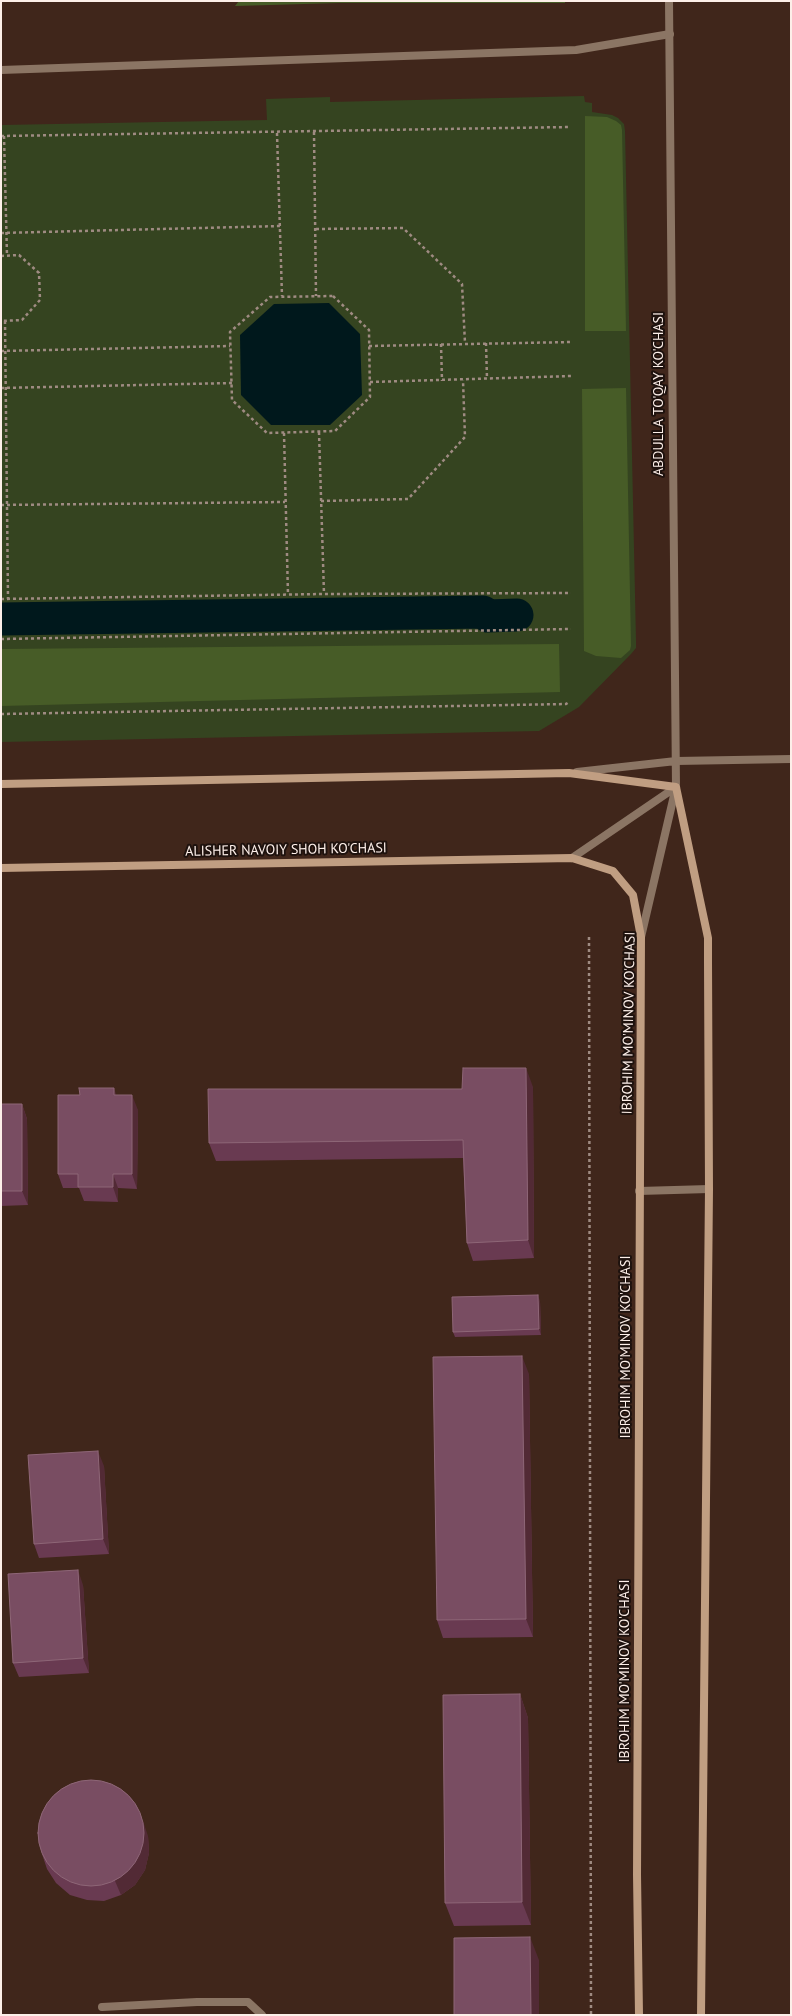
<!DOCTYPE html>
<html>
<head>
<meta charset="utf-8">
<style>
  body { margin:0 }
  #map { position:relative; width:792px; height:2016px; overflow:hidden; background:#40261b; font-family:"PT Sans",sans-serif }
  canvas { display:block }
  .frame { position:absolute; inset:0; border:2px solid #fdefe9; pointer-events:none }
</style>
</head>
<body>
<div id="map">
<canvas width="792" height="2016"></canvas>
<div class="frame"></div>
</div>
<script>
const context = document.querySelector('canvas').getContext('2d');
context.lineJoin = 'round';
function fillPath(path, color) { context.fillStyle = color; context.fill(path, 'evenodd'); }
const poly = rows => new Path2D(rows.map(r => 'M' + r).join(''));
function trace(path, color, width, dash) { context.strokeStyle = color; context.lineWidth = width; context.lineCap = dash ? 'butt' : 'round'; context.setLineDash(dash || []); context.stroke(path); }
function write(font, color, halo, rows, align = 'center') {
  context.font = font + ' "PT Sans",sans-serif'; context.lineWidth = 4; context.setLineDash([]); context.textBaseline = 'middle'; context.strokeStyle = halo; context.fillStyle = color; for (const [text, x, y, turn = 0] of rows) {
    context.save(); context.translate(x, y); context.rotate((+turn || 0) * Math.PI / 180); context.textAlign = isNaN(turn) ? turn : align; if (halo) context.strokeText(text, 0, 0); context.fillText(text, 0, 0); context.restore();
  }
}
fillPath(poly([
  [584,96,585,102,592,103,592,112,612,115,618,118,624,124,625,131,636,641,636,648,631,654,579,707,539,731,1,742,2,125,267,120,266,99,330,97,330,102]
]), '#354420');
fillPath(poly([
  [239,1,565,1,565,3,339,3,235,6],
  [585,116,607,117,616,121,621,125,622,130,626,331,585,331],
  [626,388,631,646,630,650,621,658,596,656,584,651,582,389],
  [559,644,560,692,1,706,1,649]
]), '#475c27');
fillPath(poly([
  [329,303,360,334,362,395,330,425,271,425,241,395,240,335,274,304]
]), '#00181c');
trace(poly([
  [1,619,483,612,488,616,517,615]
]), '#00181c', 33);
trace(poly([
  [314,132,316,296],
  [277,133,282,296],
  [1,136,570,127],
  [4,136,7,256],
  [316,229,403,228,462,284,465,343],
  [1,233,280,226],
  [1,256,19,255,39,273,40,300,22,320,1,321],
  [333,296,369,330,370,397,335,431,267,433,232,400,230,332,270,297,333,296],
  [5,321,8,599],
  [486,343,487,379],
  [441,344,442,381],
  [369,346,571,342],
  [1,351,230,346],
  [370,382,572,376],
  [1,388,232,383],
  [319,432,324,594],
  [284,433,288,595],
  [321,501,408,499,465,437,463,380],
  [1,505,285,502],
  [1,599,324,594,571,593],
  [1,639,571,629],
  [1,714,566,704,569,702],
  [589,937,591,2015]
]), '#9f8b82', 2.5, [3, 3]);
trace(poly([
  [1,70,576,50,670,34],
  [676,761,791,759],
  [102,2007,197,2002,248,2002,262,2015]
]), '#8b7564', 8);
trace(poly([
  [577,772,676,761],
  [572,858,676,787],
  [641,937,676,787,669,1],
  [639,1191,709,1189]
]), '#8b7564', 8);
trace(poly([
  [1,784,569,773,676,787,708,938,708,962,709,1189,701,2015],
  [1,868,572,858,613,871,633,895,641,937,637,1874,639,2015]
]), '#c09e82', 8);
fillPath(poly([
  [533,1087,534,1258,473,1261,467,1243,463,1158,216,1161,209,1143,462,1089],
  [80,1095,117,1095,138,1110,137,1189,118,1188,118,1202,84,1201,79,1188,63,1188,58,1174],
  [1,1104,22,1104,27,1119,28,1205,1,1206],
  [540,1301,541,1335,455,1337,453,1332],
  [529,1374,533,1637,443,1638,437,1620],
  [104,1466,109,1554,39,1558,34,1544],
  [83,1585,89,1673,19,1677,13,1663],
  [520,1694,528,1718,531,1925,454,1926,445,1903],
  [148,1836,149,1853,145,1870,135,1885,121,1895,104,1901,87,1900,70,1895,56,1883,47,1869,42,1854]
]), '#693a51');
fillPath(poly([
  [526,1068,533,1087,534,1258,528,1240],
  [114,1088,119,1103,114,1095],
  [132,1095,138,1110,137,1189,132,1174],
  [22,1104,27,1119,28,1205,22,1191],
  [113,1174,118,1188,118,1202,113,1187],
  [538,1295,540,1301,541,1335,539,1329],
  [522,1356,529,1374,533,1637,526,1619],
  [98,1451,104,1466,109,1554,103,1539],
  [78,1570,83,1585,89,1673,83,1658],
  [520,1694,528,1718,531,1925,522,1902],
  [143,1821,148,1836,149,1853,145,1870,135,1885,121,1895,115,1881],
  [530,1937,539,1960,539,2015,531,2015]
]), '#522a35');
const building = poly([
  [463,1068,526,1068,528,1240,467,1243,463,1140,209,1143,208,1089,462,1089,463,1068],
  [79,1088,114,1088,114,1095,132,1095,132,1174,113,1174,113,1187,78,1187,78,1174,58,1174,58,1095,80,1095,79,1088],
  [1,1104,22,1104,22,1191,1,1191,1,1104],
  [538,1295,539,1329,453,1332,452,1297,538,1295],
  [522,1356,526,1619,437,1620,433,1357,522,1356],
  [98,1451,103,1539,34,1544,28,1455,98,1451],
  [78,1570,83,1658,13,1663,8,1574,78,1570],
  [520,1694,522,1902,445,1903,443,1695,520,1694],
  '38 1833a53 53 0 1 1 106 0a53 53 0 1 1-106 0Z',
  [530,1937,531,2015,454,2015,454,1938,530,1937]
]);
fillPath(building, '#794d62');
trace(building, '#8e6677', 1);
write('14px', '#fdefe9', '#1e120e', [
  ["ABDULLA TO'QAY KO'CHASI",659,394,-90],
  ["ALISHER NAVOIY SHOH KO'CHASI",286,850,-1],
  ["IBROHIM MO'MINOV KO'CHASI",629,1023,-89],
  ["IBROHIM MO'MINOV KO'CHASI",626,1347,-90],
  ["IBROHIM MO'MINOV KO'CHASI",625,1671,-90]
]);
</script>
</body>
</html>
